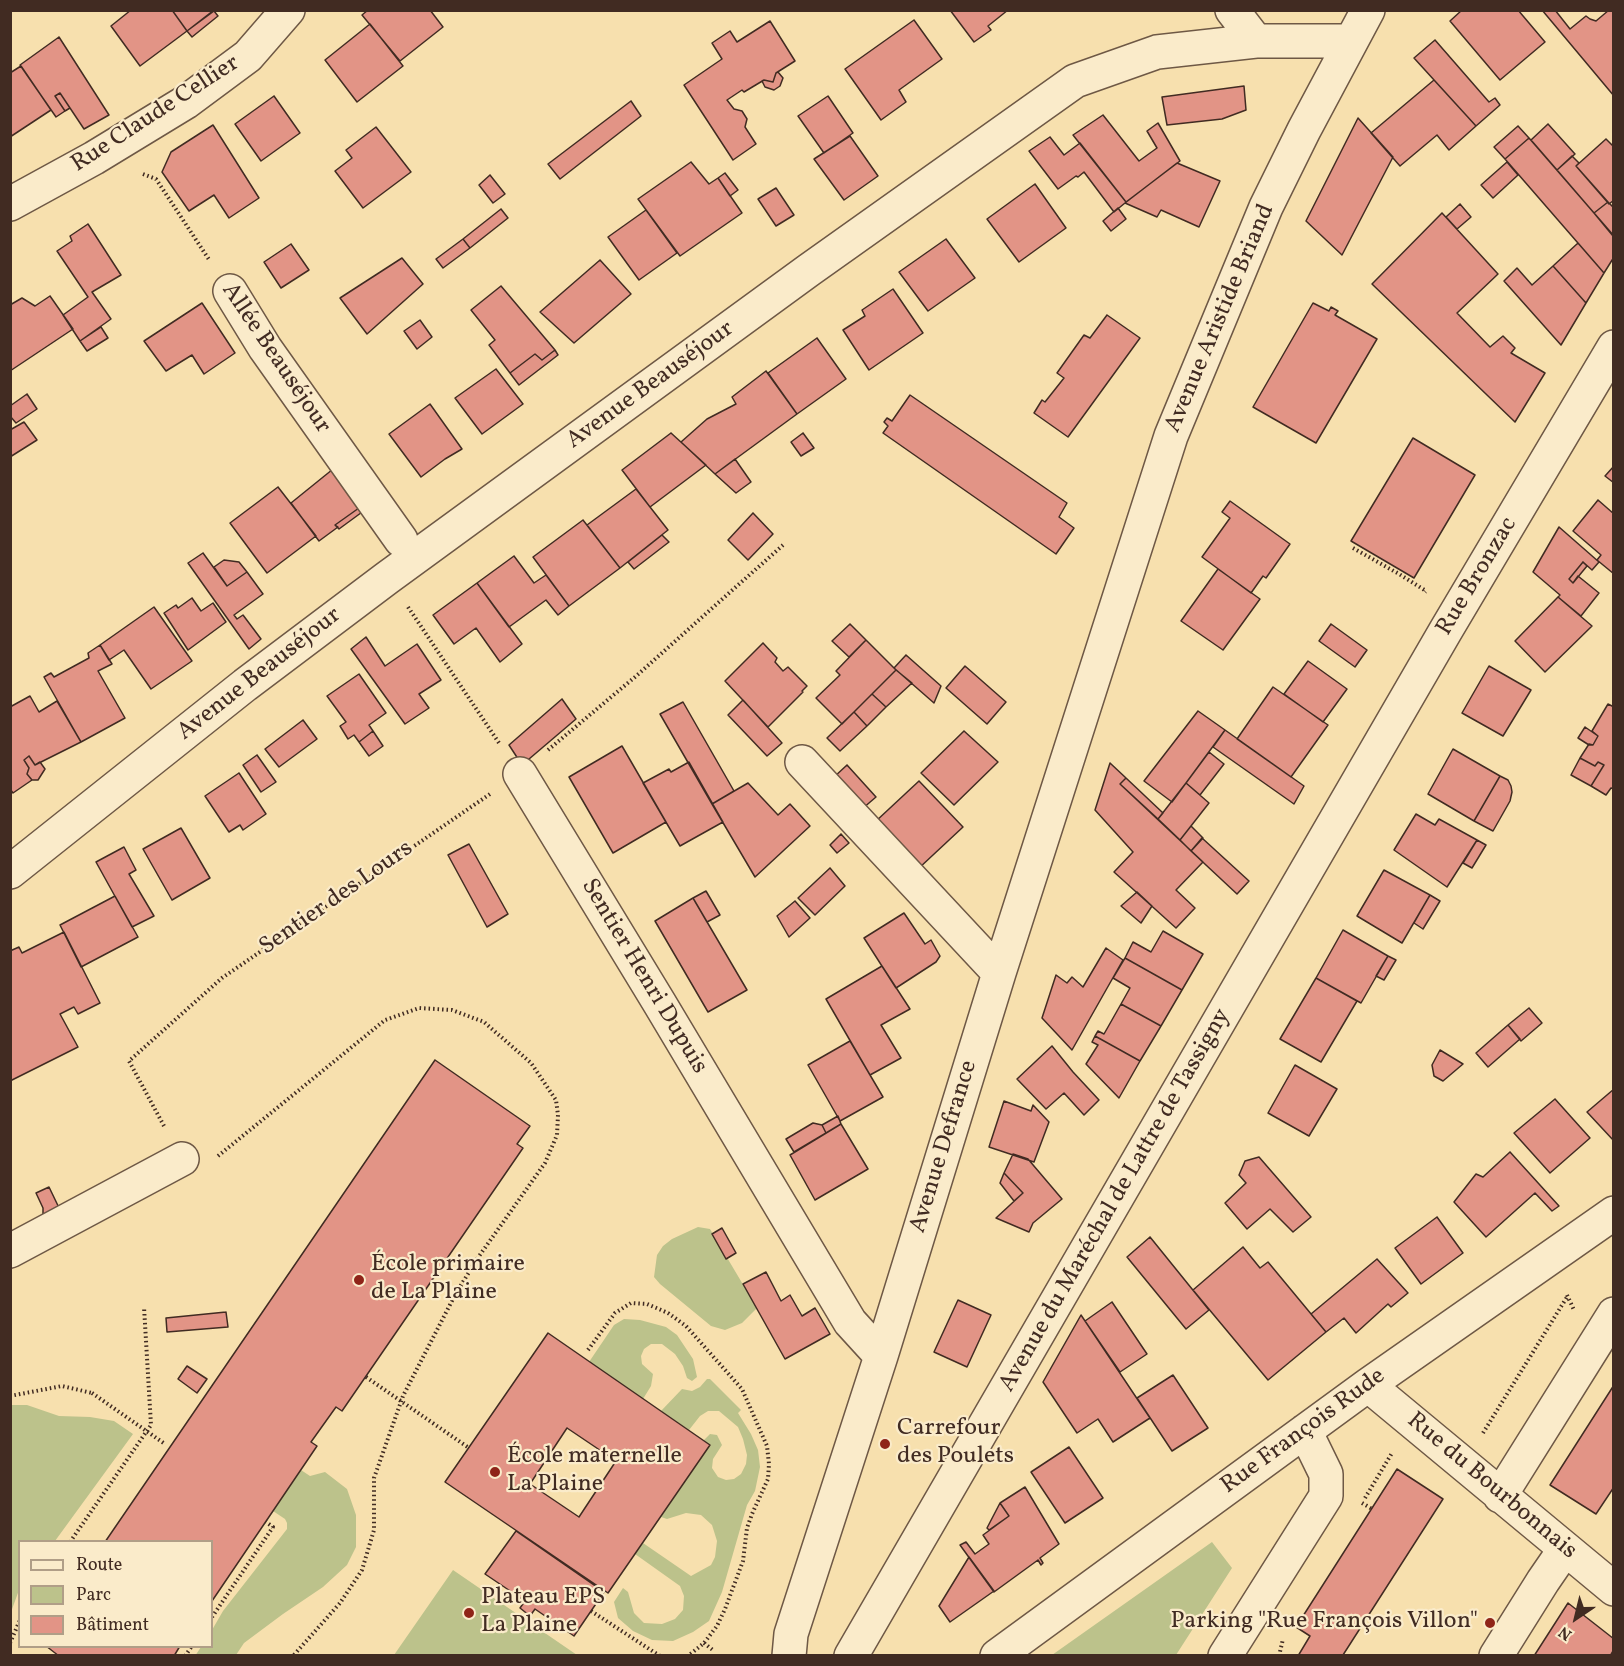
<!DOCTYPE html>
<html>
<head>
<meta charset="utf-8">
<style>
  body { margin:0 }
  #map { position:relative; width:1624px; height:1666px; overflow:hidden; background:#f7e0ae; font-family:Vollkorn,serif }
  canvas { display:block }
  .frame { position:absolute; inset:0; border:12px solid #412b22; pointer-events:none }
  .legend { position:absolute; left:18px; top:1540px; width:195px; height:108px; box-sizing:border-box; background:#faebca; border:2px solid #b09e87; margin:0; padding:8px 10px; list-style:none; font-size:18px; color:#412b22 }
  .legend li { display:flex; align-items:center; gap:12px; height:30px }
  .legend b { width:30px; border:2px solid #b09e87 }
  .north { position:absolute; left:1546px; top:1588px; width:60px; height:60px; -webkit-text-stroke:4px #faebca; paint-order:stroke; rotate:215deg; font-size:16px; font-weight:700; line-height:24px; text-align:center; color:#412b22 }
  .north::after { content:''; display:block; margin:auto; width:21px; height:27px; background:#412b22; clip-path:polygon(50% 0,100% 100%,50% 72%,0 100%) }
</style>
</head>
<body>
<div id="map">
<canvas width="1624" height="1666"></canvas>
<div class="frame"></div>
<ul class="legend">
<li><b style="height:8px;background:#faebca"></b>Route</li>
<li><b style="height:16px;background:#bcc28b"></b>Parc</li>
<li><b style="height:16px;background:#e29486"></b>Bâtiment</li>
</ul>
<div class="north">N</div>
</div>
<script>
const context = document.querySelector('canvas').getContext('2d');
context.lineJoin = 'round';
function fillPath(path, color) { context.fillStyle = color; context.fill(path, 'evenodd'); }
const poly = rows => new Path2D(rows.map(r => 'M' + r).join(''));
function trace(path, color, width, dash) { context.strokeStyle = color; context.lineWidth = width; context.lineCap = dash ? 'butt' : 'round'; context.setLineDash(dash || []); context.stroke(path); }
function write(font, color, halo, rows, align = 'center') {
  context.font = font + ' Vollkorn,serif'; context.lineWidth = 4.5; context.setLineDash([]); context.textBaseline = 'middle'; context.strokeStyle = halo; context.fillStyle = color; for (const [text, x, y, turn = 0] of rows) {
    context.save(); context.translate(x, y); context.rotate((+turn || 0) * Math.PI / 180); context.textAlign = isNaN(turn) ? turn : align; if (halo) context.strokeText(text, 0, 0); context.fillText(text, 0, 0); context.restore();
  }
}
fillPath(poly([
  [698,1227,710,1229,757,1308,742,1323,725,1330,711,1326,660,1284,654,1277,657,1255,663,1246,672,1239],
  [624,1319,640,1320,666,1327,677,1335,693,1359,697,1377,692,1381,687,1378,683,1366,675,1354,662,1344,651,1344,644,1349,641,1356,642,1364,653,1374,651,1386,643,1399,589,1362,614,1325],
  [707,1379,710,1379,741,1410,738,1413,751,1434,758,1450,760,1467,755,1491,747,1505,722,1592,709,1621,693,1632,673,1641,652,1640,633,1631,618,1618,614,1602,623,1588,628,1592,634,1613,644,1623,662,1624,675,1619,683,1610,684,1596,680,1586,635,1554,643,1543,691,1576,711,1565,715,1557,717,1541,712,1525,701,1515,686,1513,667,1519,661,1517,710,1445,703,1441,710,1434,717,1435,722,1445,713,1459,712,1468,718,1477,726,1480,734,1479,741,1474,746,1464,747,1455,743,1439,738,1427,719,1411,708,1411,700,1416,689,1430,661,1411,682,1389,692,1391,700,1387],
  [11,1405,27,1405,59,1416,90,1417,114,1421,133,1434,55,1541,20,1542,19,1590,11,1612],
  [301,1470,310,1476,325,1472,347,1489,356,1515,356,1547,347,1565,323,1587,283,1614,244,1643,236,1655,195,1656,201,1647,212,1646,212,1630,223,1611,287,1529,287,1523,285,1519,273,1511],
  [1212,1542,1232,1568,1176,1655,1052,1655],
  [453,1570,577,1655,394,1655]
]), '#bcc28b');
const building = poly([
  [131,10,172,10,187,31,140,66,111,26,131,10],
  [172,10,214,10,187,31,172,10],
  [368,10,430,10,443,27,400,61,362,15,368,10],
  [950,10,1008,10,988,26,991,30,974,42,950,10],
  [1462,10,1518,10,1545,42,1500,80,1450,21,1462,10],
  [1542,10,1555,10,1570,29,1586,16,1590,19,1596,21,1609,10,1611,10,1614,13,1614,96,1542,10],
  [214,11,218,16,192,37,187,31,214,11],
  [914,20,942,59,899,90,906,102,881,120,845,69,914,20],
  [770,21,795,61,776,73,773,82,764,80,744,92,742,90,727,100,734,109,742,111,747,119,745,127,756,144,733,160,684,85,722,59,712,43,730,31,737,42,770,21],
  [370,24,403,66,357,102,325,60,370,24],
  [59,37,109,115,84,129,60,93,55,96,65,111,56,117,20,65,59,37],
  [1435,40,1489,102,1495,98,1500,105,1476,126,1414,58,1435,40],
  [21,66,51,110,10,137,10,73,21,66],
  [778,72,783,78,780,86,774,90,765,87,762,81,764,80,773,82,776,73,778,72],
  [1434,80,1476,126,1449,150,1437,135,1400,166,1371,133,1434,80],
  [1244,86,1246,110,1222,119,1167,125,1162,97,1244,86],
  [60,93,70,108,65,111,55,96,60,93],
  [274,96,300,133,261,161,235,124,274,96],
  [828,96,853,133,824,153,798,116,828,96],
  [631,101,641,116,560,179,548,164,631,101],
  [1103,115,1139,161,1157,148,1147,131,1158,123,1180,161,1126,202,1073,135,1103,115],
  [1358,118,1393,157,1342,255,1306,221,1358,118],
  [1548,124,1575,154,1557,170,1531,140,1548,124],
  [213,125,259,198,229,218,214,195,189,211,162,172,171,152,213,125],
  [1518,126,1529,138,1505,159,1494,147,1518,126],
  [376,127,411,172,363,208,335,171,352,158,346,150,376,127],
  [850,136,878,176,844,200,814,159,850,136],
  [1050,137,1064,155,1080,143,1126,202,1125,203,1114,212,1084,172,1078,177,1076,176,1058,189,1029,151,1050,137],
  [1529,138,1614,236,1614,257,1604,273,1505,159,1529,138],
  [1606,139,1614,147,1614,200,1609,204,1576,166,1606,139],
  [1572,156,1579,163,1576,166,1608,202,1594,213,1557,170,1572,156],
  [691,162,709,184,718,178,742,213,680,256,638,199,691,162],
  [1507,162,1518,175,1493,198,1481,185,1507,162],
  [1177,163,1220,181,1199,227,1161,210,1157,217,1125,203,1177,163],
  [725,173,738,190,730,196,718,178,725,173],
  [490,175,505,194,493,203,479,185,490,175],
  [1035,184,1066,228,1019,262,987,219,1035,184],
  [776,188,794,215,776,226,758,199,776,188],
  [1608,202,1614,208,1613,236,1594,213,1608,202],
  [1460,204,1471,217,1457,229,1446,217,1460,204],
  [1118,208,1126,219,1111,231,1103,221,1118,208],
  [501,209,508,218,470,248,463,239,501,209],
  [646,210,677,253,639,280,608,237,646,210],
  [1442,213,1498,274,1457,313,1490,347,1503,336,1515,348,1511,353,1545,373,1515,422,1372,284,1442,213],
  [88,224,121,275,92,292,111,319,80,341,63,315,88,297,57,251,72,241,70,236,88,224],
  [463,239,470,248,443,268,436,259,463,239],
  [946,239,975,278,928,311,899,272,946,239],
  [1578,243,1604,273,1586,303,1553,266,1578,243],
  [291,244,309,270,281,288,264,262,291,244],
  [402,258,423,284,367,334,340,298,402,258],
  [600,260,631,294,574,343,540,312,600,260],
  [1553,266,1586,303,1561,345,1504,281,1517,268,1532,285,1553,266],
  [501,286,555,350,542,360,535,354,510,373,489,345,495,340,471,310,501,286],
  [893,289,923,333,869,370,843,330,865,316,862,310,893,289],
  [50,296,73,329,10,371,10,305,22,298,35,306,50,296],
  [202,303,235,353,204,374,192,355,166,371,144,341,202,303],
  [1313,303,1329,311,1331,307,1338,311,1335,315,1377,339,1316,443,1253,407,1313,303],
  [1107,315,1140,338,1068,437,1034,413,1042,400,1045,402,1064,378,1057,373,1084,335,1090,338,1107,315],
  [420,320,432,337,417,349,404,331,420,320],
  [101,327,108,338,87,351,80,341,101,327],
  [817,338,846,379,797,414,768,373,817,338],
  [555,350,558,355,519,385,510,373,535,354,542,360,555,350],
  [496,369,523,404,482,434,455,398,496,369],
  [766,371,797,414,715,474,681,442,707,419,736,404,732,397,766,371],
  [27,394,37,409,16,423,10,416,10,406,27,394],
  [910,395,1067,503,1059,517,1074,528,1056,554,883,433,888,426,884,422,887,418,892,421,910,395],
  [430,404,462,449,445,459,421,477,389,434,430,404],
  [24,422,37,440,10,457,10,430,24,422],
  [671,433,706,465,650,507,622,470,671,433],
  [803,433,814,448,801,456,791,442,803,433],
  [1413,438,1475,475,1414,578,1351,541,1413,438],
  [735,459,751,482,736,493,715,474,735,459],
  [338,465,366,503,335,525,338,527,319,541,291,503,338,465],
  [1614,466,1614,483,1605,476,1614,466],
  [278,487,316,536,267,573,230,523,278,487],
  [636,489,668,530,620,568,587,525,636,489],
  [1598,500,1614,514,1614,574,1597,560,1601,555,1573,531,1598,500],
  [1230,501,1290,544,1266,578,1263,576,1251,593,1202,557,1230,518,1222,512,1230,501],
  [366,503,369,507,339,529,335,525,366,503],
  [753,513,773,534,748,560,728,540,753,513],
  [583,520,620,568,569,606,533,557,583,520],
  [1559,527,1599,562,1592,570,1583,562,1569,579,1573,583,1578,576,1599,593,1581,616,1558,597,1560,595,1533,572,1559,527],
  [662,535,669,542,634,569,628,562,662,535],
  [203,553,227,586,247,572,263,594,234,615,237,619,243,615,261,639,249,649,188,563,203,553],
  [514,556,534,583,546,575,569,606,558,615,546,600,509,627,477,583,514,556],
  [224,560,239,562,247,572,227,586,214,567,224,560],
  [1583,562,1587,566,1573,583,1569,579,1583,562],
  [1218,569,1260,599,1223,650,1181,621,1218,569],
  [477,583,522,644,500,662,476,628,454,644,433,615,477,583],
  [1558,597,1592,626,1545,672,1515,641,1558,597],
  [192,598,201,611,213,603,226,622,188,650,164,613,176,605,178,608,192,598],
  [154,607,192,661,151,689,124,650,109,660,100,645,154,607],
  [850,624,866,640,849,657,832,641,850,624],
  [1331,624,1367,650,1355,667,1319,641,1331,624],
  [366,637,385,666,417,644,441,680,419,694,429,708,405,724,351,649,366,637],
  [866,640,896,670,842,724,816,698,840,675,836,671,866,640],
  [763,643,777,658,775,662,783,671,788,667,807,686,802,691,803,692,768,727,725,681,763,643],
  [100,645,112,664,98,671,125,718,81,742,44,677,51,673,54,677,89,658,88,653,100,645],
  [906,655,941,686,934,703,894,668,906,655],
  [1308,661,1347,689,1323,722,1284,694,1308,661],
  [965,666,1006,702,987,724,946,688,965,666],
  [1489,666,1531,690,1503,736,1462,713,1489,666],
  [896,670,912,683,886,707,872,694,896,670],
  [359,674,386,713,369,725,373,731,359,742,354,735,348,739,340,726,346,722,327,696,359,674],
  [1273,687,1328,725,1291,777,1237,739,1273,687],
  [872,694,886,707,867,726,854,712,872,694],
  [30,696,39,712,57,701,81,742,35,765,29,756,24,760,29,768,27,774,32,780,13,793,10,789,10,707,30,696],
  [562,699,576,719,522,765,509,745,562,699],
  [743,700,782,743,767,756,728,715,743,700],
  [683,702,734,791,712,804,660,714,683,702],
  [1608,704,1614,707,1614,789,1611,788,1606,795,1591,786,1604,765,1598,762,1595,766,1580,758,1589,744,1593,745,1598,736,1592,731,1608,704],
  [1198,711,1225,730,1172,802,1144,781,1198,711],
  [854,712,867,726,840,751,827,738,854,712],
  [303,720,317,739,279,767,265,749,303,720],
  [1585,727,1598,736,1593,745,1589,745,1578,738,1585,727],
  [1225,730,1304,786,1294,804,1213,747,1225,730],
  [373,731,383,746,369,756,359,742,373,731],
  [964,731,998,762,954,805,921,773,964,731],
  [622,746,666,822,613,853,569,777,622,746],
  [1453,749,1500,776,1474,821,1428,794,1453,749],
  [1209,752,1224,764,1200,795,1186,783,1209,752],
  [257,755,276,782,261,792,243,765,257,755],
  [29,756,35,765,40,762,45,769,38,780,32,780,27,774,29,768,24,760,29,756],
  [1580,758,1595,766,1598,762,1604,765,1591,786,1571,775,1580,758],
  [689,762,723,822,680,846,643,783,669,769,671,772,689,762],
  [1110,763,1126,778,1120,784,1203,862,1176,890,1195,908,1176,928,1114,872,1133,852,1095,810,1110,763],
  [847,765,876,797,862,809,833,778,847,765],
  [239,773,266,814,243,830,240,825,229,832,205,796,239,773],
  [1500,776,1508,780,1511,786,1512,792,1510,801,1493,831,1474,821,1500,776],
  [1126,778,1163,813,1158,819,1120,784,1126,778],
  [919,781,963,827,918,869,875,822,919,781],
  [748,783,778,815,790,804,810,826,755,877,712,804,748,783],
  [1186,783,1209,803,1180,840,1158,819,1186,783],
  [1416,814,1435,825,1439,819,1477,840,1447,887,1394,850,1416,814],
  [1191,826,1203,838,1191,851,1180,840,1191,826],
  [181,828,210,878,172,900,143,849,181,828],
  [841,834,849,843,837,853,830,845,841,834],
  [1202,838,1249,881,1237,894,1191,851,1202,838],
  [1477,840,1486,845,1472,868,1463,863,1477,840],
  [469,844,508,914,487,927,448,855,469,844],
  [124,847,136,870,129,874,154,916,132,927,96,862,124,847],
  [830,868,845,886,815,915,798,898,830,868],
  [1384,870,1430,895,1402,943,1357,916,1384,870],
  [706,891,720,915,707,922,693,898,706,891],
  [1137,892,1152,906,1141,923,1121,906,1137,892],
  [1430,895,1440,901,1423,929,1414,923,1430,895],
  [115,896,138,937,81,967,60,925,115,896],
  [693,898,747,990,708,1012,655,921,693,898],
  [795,901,810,918,789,937,777,916,795,901],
  [904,913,925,944,931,940,940,956,936,962,896,988,864,938,904,913],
  [1343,930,1388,956,1361,1003,1316,978,1343,930],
  [1163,931,1203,954,1182,990,1125,958,1133,942,1151,952,1163,931],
  [64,932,100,1003,78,1014,74,1007,60,1014,78,1047,10,1081,10,951,19,947,22,953,64,932],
  [1106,948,1123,960,1072,1050,1042,1018,1056,975,1067,983,1072,977,1083,987,1106,948],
  [1388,956,1396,960,1384,980,1376,976,1388,956],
  [1125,958,1182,990,1161,1026,1121,1004,1130,988,1113,978,1125,958],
  [882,966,910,1009,881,1025,901,1058,870,1075,826,999,882,966],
  [1316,978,1357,1001,1321,1062,1280,1039,1316,978],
  [1121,1004,1161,1026,1140,1061,1095,1036,1098,1031,1104,1034,1121,1004],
  [1529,1008,1542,1023,1521,1041,1508,1025,1529,1008],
  [1508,1025,1520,1039,1488,1067,1476,1053,1508,1025],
  [1095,1036,1140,1061,1119,1098,1086,1064,1098,1045,1092,1042,1095,1036],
  [850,1041,883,1097,840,1121,808,1065,850,1041],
  [1052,1046,1073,1072,1099,1100,1084,1115,1064,1093,1046,1109,1017,1079,1052,1046],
  [1440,1050,1463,1064,1443,1081,1434,1076,1432,1065,1440,1050],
  [435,1060,530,1126,517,1144,523,1148,342,1411,336,1407,311,1442,317,1446,212,1601,212,1542,105,1542,435,1060],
  [1295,1065,1337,1089,1309,1136,1268,1113,1295,1065],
  [1614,1089,1614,1141,1587,1112,1614,1089],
  [1555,1099,1590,1138,1550,1173,1514,1133,1555,1099],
  [1004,1101,1031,1111,1033,1105,1049,1122,1034,1162,989,1147,1004,1101],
  [838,1116,841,1124,826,1133,822,1125,838,1116],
  [813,1123,822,1125,826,1133,794,1152,786,1139,813,1123],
  [841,1124,868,1169,815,1200,790,1155,841,1124],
  [1510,1152,1559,1206,1552,1211,1535,1193,1486,1237,1454,1202,1476,1174,1483,1177,1510,1152],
  [1013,1154,1028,1159,1062,1199,1033,1223,1029,1232,996,1218,1023,1193,1004,1173,1013,1154],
  [1259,1157,1311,1217,1293,1232,1270,1209,1247,1229,1225,1203,1246,1183,1239,1175,1245,1161,1259,1157],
  [1004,1173,1023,1193,1014,1201,1000,1183,1004,1173],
  [49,1187,62,1214,43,1223,43,1208,36,1193,49,1187],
  [1437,1217,1463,1253,1421,1284,1395,1248,1437,1217],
  [722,1228,736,1253,726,1259,712,1234,722,1228],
  [1150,1237,1209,1310,1186,1329,1127,1257,1150,1237],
  [1243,1247,1260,1268,1268,1262,1326,1332,1268,1380,1193,1290,1243,1247],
  [1377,1259,1408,1293,1391,1307,1388,1304,1356,1333,1344,1318,1326,1332,1311,1314,1377,1259],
  [766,1272,781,1301,790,1295,802,1316,815,1308,830,1334,785,1359,743,1284,766,1272],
  [958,1300,991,1315,967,1367,934,1352,958,1300],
  [1112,1302,1147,1354,1120,1372,1085,1321,1112,1302],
  [226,1312,228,1327,167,1332,166,1318,226,1312],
  [1081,1315,1150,1418,1113,1442,1098,1419,1077,1433,1043,1382,1081,1315],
  [548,1333,710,1445,608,1593,445,1482,548,1333],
  [567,1428,616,1461,579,1517,530,1484,567,1428],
  [187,1366,207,1379,197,1393,178,1379,187,1366],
  [1173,1375,1208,1428,1172,1451,1137,1398,1173,1375],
  [1614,1385,1614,1487,1596,1514,1550,1485,1614,1385],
  [1069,1447,1103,1498,1065,1523,1031,1472,1069,1447],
  [1397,1469,1443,1499,1343,1655,1344,1656,1298,1656,1310,1636,1296,1627,1397,1469],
  [1025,1487,1059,1544,1040,1558,1043,1563,1041,1565,1038,1560,994,1592,960,1545,966,1542,975,1554,989,1544,983,1535,1009,1516,1000,1503,1025,1487],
  [1000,1503,1009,1516,989,1530,987,1528,1000,1503],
  [516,1531,604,1592,574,1636,535,1609,530,1616,520,1608,525,1601,485,1574,516,1531],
  [969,1557,994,1591,950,1622,939,1606,969,1557],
  [1568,1603,1614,1639,1614,1649,1610,1656,1534,1656,1568,1603],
  [46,1646,180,1646,174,1656,59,1656,46,1646]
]);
fillPath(building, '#e29486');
trace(building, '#412b22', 1.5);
const minor = poly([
  [1232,10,1256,41],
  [10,204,94,158,186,102,248,56,288,10],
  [230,291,265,348,401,540],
  [802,762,999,973],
  [520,774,660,1004,850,1322,881,1356],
  [10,872,245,685,387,578,809,270,1075,81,1157,52,1256,41,1351,41],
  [10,1251,182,1159],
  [1368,1385,1614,1589],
  [1500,1496,1614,1314],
  [789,1656,791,1634,881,1356,999,973,1171,436,1266,207,1304,130,1368,10],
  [851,1656,1446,630,1614,347],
  [997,1656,1368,1385,1614,1213],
  [1225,1656,1326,1496,1326,1474,1305,1431],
  [1496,1656,1543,1581,1565,1549]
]);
trace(minor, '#6e5845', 36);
trace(poly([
  [143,174,156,179,210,261],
  [1353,548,1399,574,1426,591,1425,592],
  [408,607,499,743],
  [548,750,635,677,783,545],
  [164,1126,129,1061,222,978,490,794],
  [218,1156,385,1020,419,1008,452,1010,484,1022,531,1063,556,1100,558,1115,557,1135,545,1163,477,1259,455,1295,403,1396,374,1478,374,1530,362,1570,340,1603,293,1656],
  [1567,1295,1574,1310],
  [588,1350,615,1313,631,1303,647,1304,668,1313,686,1326,742,1389,767,1446,769,1464,768,1479,752,1514,747,1528,743,1561,725,1609,717,1626,704,1643,688,1656],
  [10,1396,62,1386,92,1393],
  [1483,1433,1567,1297],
  [1365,1498,1392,1453],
  [1362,1503,1372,1509],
  [70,1542,151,1425,144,1307],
  [591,1611,660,1656],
  [212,1617,273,1527,266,1522],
  [10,1643,20,1620],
  [704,1643,714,1651],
  [185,1656,192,1646],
  [1279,1656,1283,1639]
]), '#412b22', 4, [1.5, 3]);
trace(minor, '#faebca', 33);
trace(poly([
  [366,1377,469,1448],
  [92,1393,165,1444]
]), '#412b22', 4, [1.5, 3]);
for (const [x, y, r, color] of [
  [359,1280,6,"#8f2418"],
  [885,1444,6,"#8f2418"],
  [495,1472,6,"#8f2418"],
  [469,1613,6,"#8f2418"],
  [1490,1623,6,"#8f2418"]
]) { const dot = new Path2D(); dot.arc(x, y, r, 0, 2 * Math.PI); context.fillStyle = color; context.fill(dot); trace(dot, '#faebca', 2); }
write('24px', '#412b22', '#faebca', [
  ["Rue Claude Cellier",156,115,-33],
  ["Avenue Aristide Briand",1221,319,-67],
  ["Allée Beauséjour",275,359,56],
  ["Avenue Beauséjour",651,386,-36],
  ["Rue Bronzac",1478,577,-59],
  ["Avenue Beauséjour",260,675,-38],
  ["Sentier des Lours",337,899,-35],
  ["Sentier Henri Dupuis",643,977,59],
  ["Avenue Defrance",945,1147,-73],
  ["Avenue du Maréchal de Lattre de Tassigny",1116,1201,-60],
  ["Rue François Rude",1304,1432,-36],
  ["Rue du Bourbonnais",1491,1487,40]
]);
write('24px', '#412b22', '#faebca', [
  ["École primaire",371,1266],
  ["de La Plaine",371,1294],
  ["Carrefour",897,1430],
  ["des Poulets",897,1458],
  ["École maternelle",507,1458],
  ["La Plaine",507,1486],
  ["Plateau EPS",481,1599],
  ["La Plaine",481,1627],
  ["Parking \"Rue François Villon\"",1478,1623,"right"]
], 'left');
</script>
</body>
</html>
